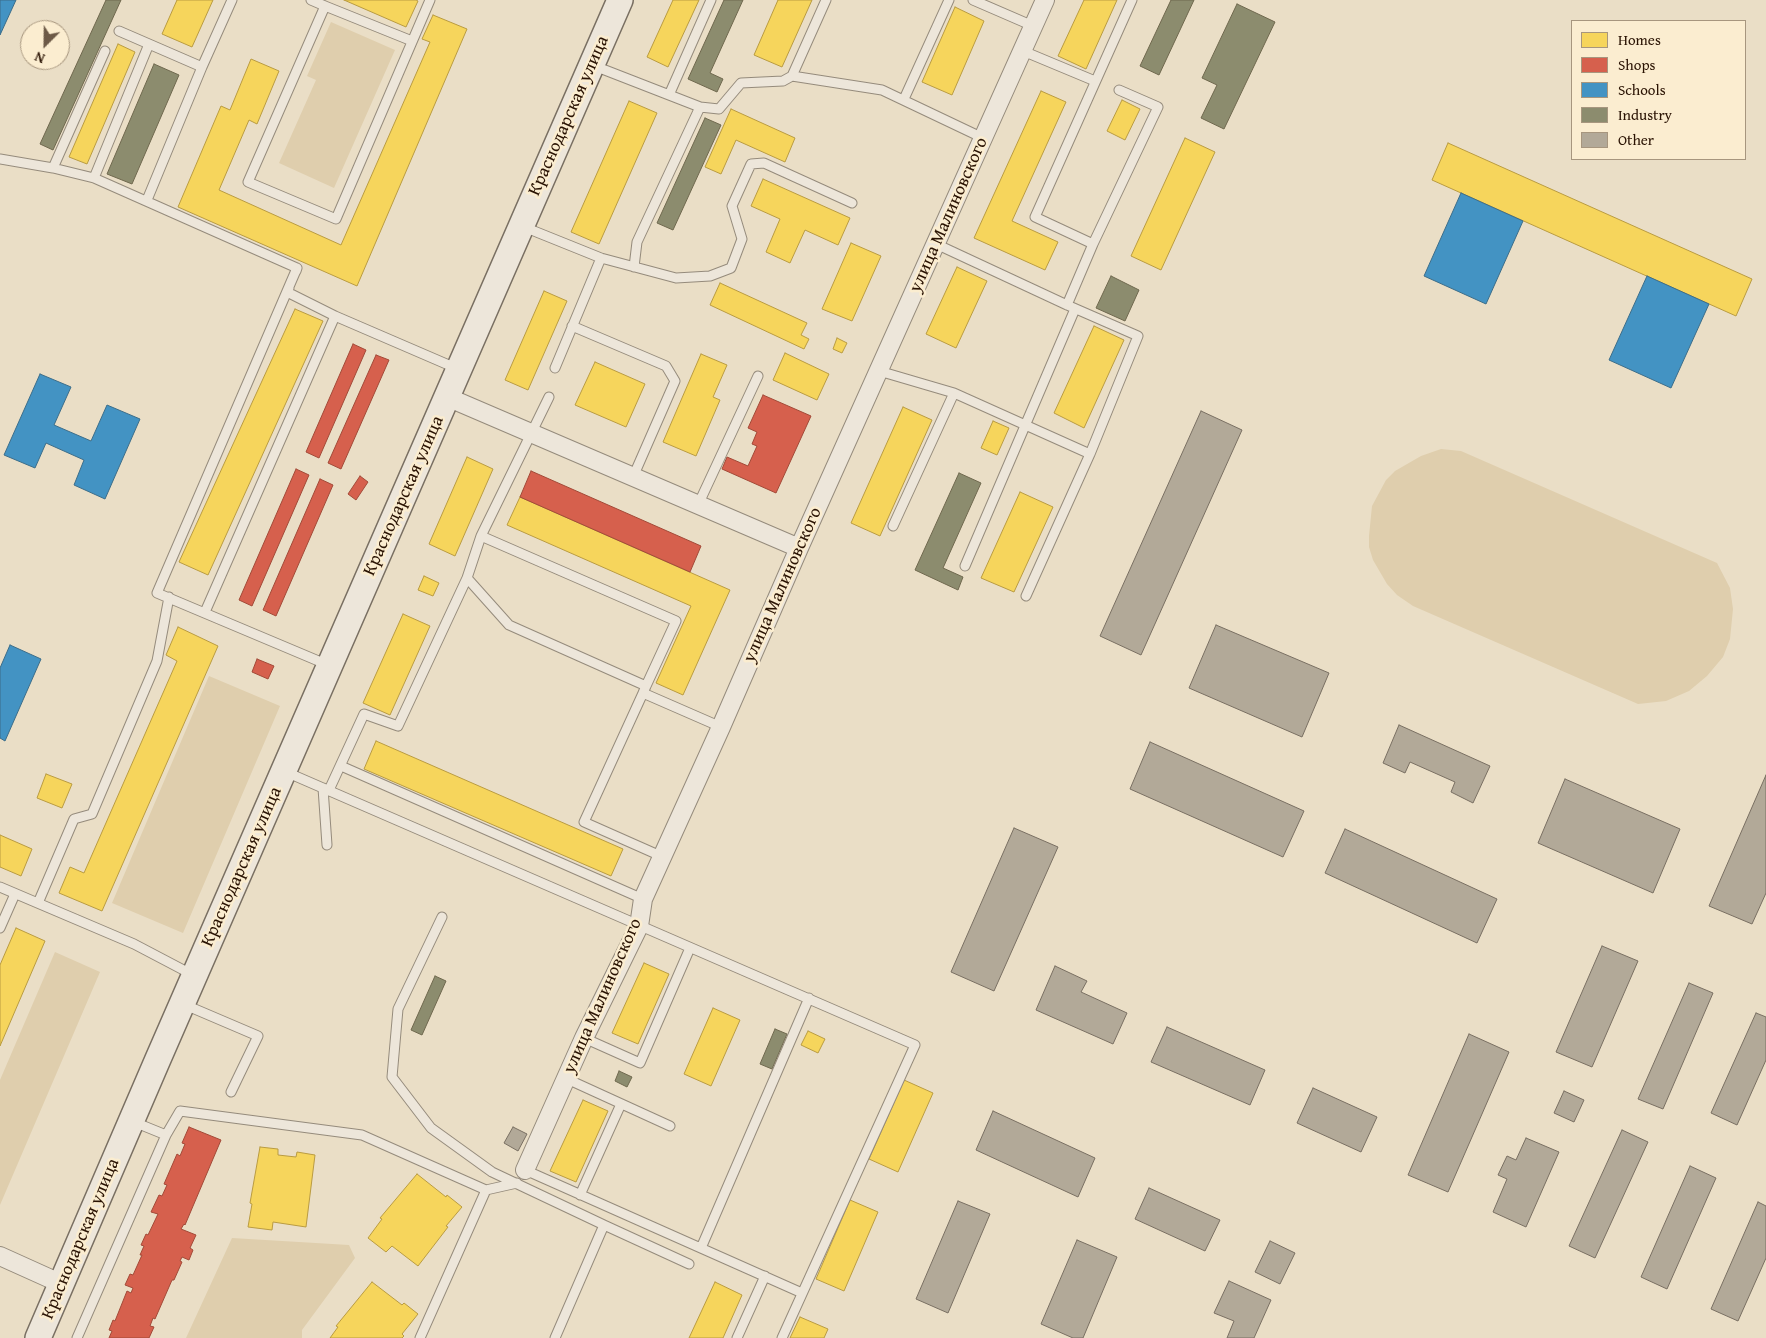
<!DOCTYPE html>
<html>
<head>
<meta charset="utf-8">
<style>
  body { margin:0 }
  #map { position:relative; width:1766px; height:1338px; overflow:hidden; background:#eadec6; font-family:"Gentium Book Plus",serif }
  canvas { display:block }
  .legend { position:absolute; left:1571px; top:20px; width:175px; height:140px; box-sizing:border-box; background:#fbedd0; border:1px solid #a7967e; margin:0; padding:6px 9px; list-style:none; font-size:15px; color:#2a1303 }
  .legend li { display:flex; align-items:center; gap:10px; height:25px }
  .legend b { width:25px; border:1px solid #a7967e }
  .north { position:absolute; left:20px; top:20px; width:50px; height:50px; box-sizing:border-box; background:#fbedd0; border:1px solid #a7967e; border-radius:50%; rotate:203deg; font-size:14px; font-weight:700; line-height:20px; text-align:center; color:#2a1303 }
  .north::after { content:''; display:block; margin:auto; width:18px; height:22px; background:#6d5a47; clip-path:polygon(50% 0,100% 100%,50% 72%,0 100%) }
</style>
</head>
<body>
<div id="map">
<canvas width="1766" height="1338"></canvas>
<ul class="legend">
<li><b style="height:14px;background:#f6d55c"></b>Homes</li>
<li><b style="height:14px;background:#d6604d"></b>Shops</li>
<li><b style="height:14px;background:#4393c3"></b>Schools</li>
<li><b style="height:14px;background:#8c8c6e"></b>Industry</li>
<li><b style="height:14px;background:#b2a998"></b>Other</li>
</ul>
<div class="north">N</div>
</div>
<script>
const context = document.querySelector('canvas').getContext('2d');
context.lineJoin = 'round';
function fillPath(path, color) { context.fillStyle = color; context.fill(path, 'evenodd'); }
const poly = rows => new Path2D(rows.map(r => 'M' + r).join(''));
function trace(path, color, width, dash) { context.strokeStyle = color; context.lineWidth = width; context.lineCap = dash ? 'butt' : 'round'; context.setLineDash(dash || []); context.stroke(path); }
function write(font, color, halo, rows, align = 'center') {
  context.font = font + ' "Gentium Book Plus",serif'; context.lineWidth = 5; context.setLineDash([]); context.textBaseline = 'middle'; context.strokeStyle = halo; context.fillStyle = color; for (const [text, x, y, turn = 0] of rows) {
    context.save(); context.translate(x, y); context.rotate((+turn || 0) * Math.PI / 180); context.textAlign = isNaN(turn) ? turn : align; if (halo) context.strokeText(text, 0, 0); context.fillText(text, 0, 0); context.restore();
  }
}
fillPath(poly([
  [331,22,395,50,334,188,279,163,316,80,307,76],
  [1441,449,1461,451,1717,563,1730,588,1733,609,1730,639,1723,657,1707,676,1689,691,1666,701,1638,704,1413,606,1397,595,1387,584,1373,560,1369,547,1369,536,1372,506,1386,480,1395,471,1421,456],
  [209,676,280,706,183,933,112,903],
  [55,952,100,972,0,1205,0,1080],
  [232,1238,349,1245,355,1258,302,1330,302,1338,186,1338]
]), '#dfcead');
const homes = poly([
  [177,0,213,0,192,47,162,34,177,0],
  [344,0,416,0,418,1,406,27,344,0],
  [673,0,699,0,668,67,647,57,673,0],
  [778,0,812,0,782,67,754,55,778,0],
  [1084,0,1117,0,1086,69,1058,56,1084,0],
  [955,7,984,21,952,95,922,82,955,7],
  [433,15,467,29,357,286,178,207,221,106,230,110,251,59,279,71,257,124,249,120,219,190,341,245,430,42,422,39,433,15],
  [118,44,135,52,87,164,69,157,118,44],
  [1041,91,1066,102,1012,221,1058,242,1045,270,974,238,1041,91],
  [1122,100,1140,109,1125,140,1107,131,1122,100],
  [629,101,657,113,599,244,571,232,629,101],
  [731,109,795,138,785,162,736,140,721,174,705,167,731,109],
  [1185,138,1215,152,1161,270,1131,256,1185,138],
  [1448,143,1752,279,1736,316,1432,180,1448,143],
  [763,179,850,218,838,245,805,230,790,263,766,252,780,219,751,206,763,179],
  [851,243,881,256,852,321,822,309,851,243],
  [957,267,987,281,956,348,926,334,957,267],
  [720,283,807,323,801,335,809,339,804,349,710,305,720,283],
  [544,291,567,301,528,390,505,380,544,291],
  [295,309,323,321,208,575,179,562,295,309],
  [1094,326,1124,340,1084,428,1054,413,1094,326],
  [837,338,847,343,842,353,833,349,837,338],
  [785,353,829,374,817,400,773,380,785,353],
  [701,354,727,365,713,397,720,400,696,456,663,442,701,354],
  [595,362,645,384,626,427,575,405,595,362],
  [903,407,932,420,880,536,851,523,903,407],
  [993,421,1009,428,997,455,981,448,993,421],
  [467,457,493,469,455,556,429,544,467,457],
  [1020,492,1053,507,1014,592,981,578,1020,492],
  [520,497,730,590,683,695,656,683,691,606,507,525,520,497],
  [424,576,439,583,433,596,418,590,424,576],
  [403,614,430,626,390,715,363,703,403,614],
  [178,627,218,646,102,911,59,893,70,867,84,873,177,661,166,655,178,627],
  [376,741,623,849,611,876,364,769,376,741],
  [46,774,72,784,62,808,37,798,46,774],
  [0,835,32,849,21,876,0,867,0,835],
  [16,928,45,941,0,1046,0,965,16,928],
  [644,963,669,974,638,1044,612,1033,644,963],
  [713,1008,740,1020,711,1086,684,1074,713,1008],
  [808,1031,825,1039,818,1053,801,1045,808,1031],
  [904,1080,933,1093,898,1172,869,1159,904,1080],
  [583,1100,608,1111,576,1182,550,1171,583,1100],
  [260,1147,278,1149,278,1155,296,1157,297,1152,315,1155,306,1227,273,1222,272,1230,248,1227,252,1204,250,1203,260,1147],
  [417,1174,446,1197,447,1195,462,1207,446,1226,448,1227,418,1266,392,1246,386,1252,368,1238,382,1219,380,1218,417,1174],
  [850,1200,878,1212,844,1291,816,1279,850,1200],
  [372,1282,402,1305,404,1303,418,1314,402,1334,404,1336,402,1338,330,1338,338,1327,336,1326,372,1282],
  [715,1282,742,1295,723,1338,689,1338,715,1282],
  [800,1317,828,1329,824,1338,790,1338,800,1317]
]);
fillPath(homes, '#f6d55c');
trace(homes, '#b99b41', 1);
const shops = poly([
  [353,344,366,350,319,458,306,452,353,344],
  [376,355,389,360,341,469,328,463,376,355],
  [763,395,811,416,776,493,722,469,727,457,748,466,757,446,752,444,757,432,748,428,763,395],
  [296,469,309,475,252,606,239,600,296,469],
  [531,471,701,546,690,572,520,497,531,471],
  [360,476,368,482,356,500,348,494,360,476],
  [320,479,333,485,276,616,263,610,320,479],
  [257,659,274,666,268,679,252,672,257,659],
  [189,1127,221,1140,185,1225,184,1224,181,1229,196,1235,190,1248,193,1250,189,1260,182,1257,180,1261,182,1262,174,1280,172,1280,155,1319,153,1318,150,1326,154,1327,149,1338,109,1338,112,1331,109,1330,113,1320,115,1321,127,1291,131,1293,133,1288,125,1285,130,1274,133,1275,142,1255,140,1255,144,1246,141,1245,146,1234,148,1235,158,1214,151,1212,159,1195,162,1196,167,1185,164,1184,177,1154,180,1156,185,1144,182,1143,189,1127]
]);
fillPath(shops, '#d6604d');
trace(shops, '#a24937', 1);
const schools = poly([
  [0,0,16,0,0,35,0,0],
  [1461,193,1523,221,1486,304,1424,276,1461,193],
  [1647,276,1709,304,1671,388,1609,360,1647,276],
  [40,374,71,387,54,425,91,441,107,405,140,419,105,499,74,485,84,460,46,443,35,468,4,455,40,374],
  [10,645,41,659,5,741,0,738,0,668,10,645]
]);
fillPath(schools, '#4393c3');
trace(schools, '#3c6d89', 1);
const industry = poly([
  [106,0,121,0,53,150,40,144,106,0],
  [724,0,743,0,710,73,723,79,717,92,688,79,724,0],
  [1171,0,1194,0,1159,75,1140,66,1171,0],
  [1237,4,1275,22,1224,129,1201,118,1217,85,1202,78,1237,4],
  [154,64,179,75,132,184,107,174,154,64],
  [705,118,721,125,673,230,657,223,705,118],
  [1111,276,1139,290,1125,321,1096,308,1111,276],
  [959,473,981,483,943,568,963,577,958,590,915,570,959,473],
  [435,976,446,981,422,1035,411,1030,435,976],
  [775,1029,787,1034,772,1069,760,1064,775,1029],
  [619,1071,632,1077,627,1087,615,1081,619,1071]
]);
fillPath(industry, '#8c8c6e');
trace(industry, '#6f684e', 1);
const building = poly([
  [1201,411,1242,430,1141,655,1100,636,1201,411],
  [1216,625,1329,673,1302,737,1189,688,1216,625],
  [1399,725,1490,766,1473,803,1451,792,1455,782,1410,762,1405,773,1383,763,1399,725],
  [1150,742,1304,811,1283,857,1130,789,1150,742],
  [1766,775,1766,893,1752,924,1709,906,1766,775],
  [1565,779,1680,829,1653,893,1538,843,1565,779],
  [1014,828,1058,847,994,991,951,972,1014,828],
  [1345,829,1497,899,1477,943,1325,873,1345,829],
  [1602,946,1638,961,1592,1067,1556,1052,1602,946],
  [1055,966,1087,981,1081,992,1127,1013,1113,1044,1036,1010,1055,966],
  [1689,983,1713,993,1663,1109,1638,1099,1689,983],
  [1756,1013,1766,1017,1766,1060,1737,1125,1711,1113,1756,1013],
  [1167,1027,1265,1070,1250,1105,1151,1062,1167,1027],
  [1469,1034,1509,1052,1448,1192,1408,1175,1469,1034],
  [1313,1088,1377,1117,1361,1152,1297,1123,1313,1088],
  [1564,1091,1584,1100,1574,1122,1554,1113,1564,1091],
  [993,1111,1095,1158,1078,1197,976,1150,993,1111],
  [513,1127,527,1134,518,1151,504,1143,513,1127],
  [1622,1130,1648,1142,1595,1258,1569,1246,1622,1130],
  [1526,1138,1559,1152,1526,1227,1493,1212,1507,1179,1498,1175,1507,1156,1516,1160,1526,1138],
  [1690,1166,1716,1178,1667,1289,1641,1277,1690,1166],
  [1149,1188,1220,1220,1205,1251,1135,1219,1149,1188],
  [958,1201,990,1214,948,1313,916,1299,958,1201],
  [1758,1202,1766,1206,1766,1258,1738,1321,1711,1309,1758,1202],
  [1077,1240,1117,1257,1083,1338,1073,1338,1041,1324,1077,1240],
  [1270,1241,1295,1253,1280,1284,1255,1272,1270,1241],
  [1229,1281,1271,1300,1254,1338,1227,1338,1234,1321,1214,1313,1229,1281]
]);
fillPath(building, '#b2a998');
trace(building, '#796f62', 1);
const lane = poly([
  [311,0,325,6],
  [973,0,1033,26],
  [119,31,202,67],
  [412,41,325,6,248,182,336,219,430,0],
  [1023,51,1095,81],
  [592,65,700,107,719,109,741,83,783,81,792,76,826,0],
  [792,76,882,90,983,138],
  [669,95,711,0],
  [904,99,949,0],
  [0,159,53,168,94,178,297,268,296,271],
  [53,168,105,51],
  [94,178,149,44],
  [147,200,202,67,232,0],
  [524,227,601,258,676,278,710,276,731,268,742,239,732,206,751,164,764,163,852,203],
  [936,244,1067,305,1138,336,1090,454],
  [1093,244,1035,217,1132,0],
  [634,267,637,242,700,107],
  [297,268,157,593,328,665],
  [289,288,287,292,335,316,458,369],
  [1067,305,1093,244,1158,107,1119,90],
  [572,326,666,366,675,381,633,477],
  [555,368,601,258],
  [879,371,954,393,1090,454,1026,596],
  [698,505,758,376],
  [893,526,954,393],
  [481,536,549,397],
  [965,566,1075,309],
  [205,612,335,316],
  [646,686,509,625,467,578,481,536,676,621,646,686,643,693,721,727],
  [643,693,584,822,663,857],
  [341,766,643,899],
  [286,772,915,1045,782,1338],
  [323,788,327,845],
  [329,790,364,714,398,726,467,578],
  [0,887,134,944,193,975],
  [38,903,74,819,92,814,157,661,169,597],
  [442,917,398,1009,392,1077,431,1128,492,1172,604,1225,555,1338],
  [0,928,15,894],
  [183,1004,258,1036,231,1092],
  [584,1038,640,1063,690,948],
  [567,1079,670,1126],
  [134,1122,166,1135],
  [524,1172,525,1170,802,1293],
  [580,1195,621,1104],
  [604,1225,689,1264],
  [701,1248,809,998],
  [77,1338,166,1135,180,1111,362,1135,486,1190],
  [420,1338,486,1190,517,1183],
  [737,1338,765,1276]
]);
const street = poly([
  [447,397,799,548],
  [525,1170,584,1038,639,926,643,899,721,727,799,548,1045,0],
  [0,1256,62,1284]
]);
const secondary = poly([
  [38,1338,158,1059,620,0]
]);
trace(lane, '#958b7c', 11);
trace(street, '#958b7c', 20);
trace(secondary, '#796f62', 28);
trace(lane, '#ede6da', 9);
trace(street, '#ede6da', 18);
trace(secondary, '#ede6da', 25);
write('18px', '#2a1303', '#fbedd0', [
  ["Краснодарская улица",569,116,-66],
  ["улица Малиновского",949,215,-66],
  ["Краснодарская улица",404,496,-66],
  ["улица Малиновского",783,585,-66],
  ["Краснодарская улица",242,867,-66],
  ["улица Малиновского",603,996,-66],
  ["Краснодарская улица",81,1239,-67]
]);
</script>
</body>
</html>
